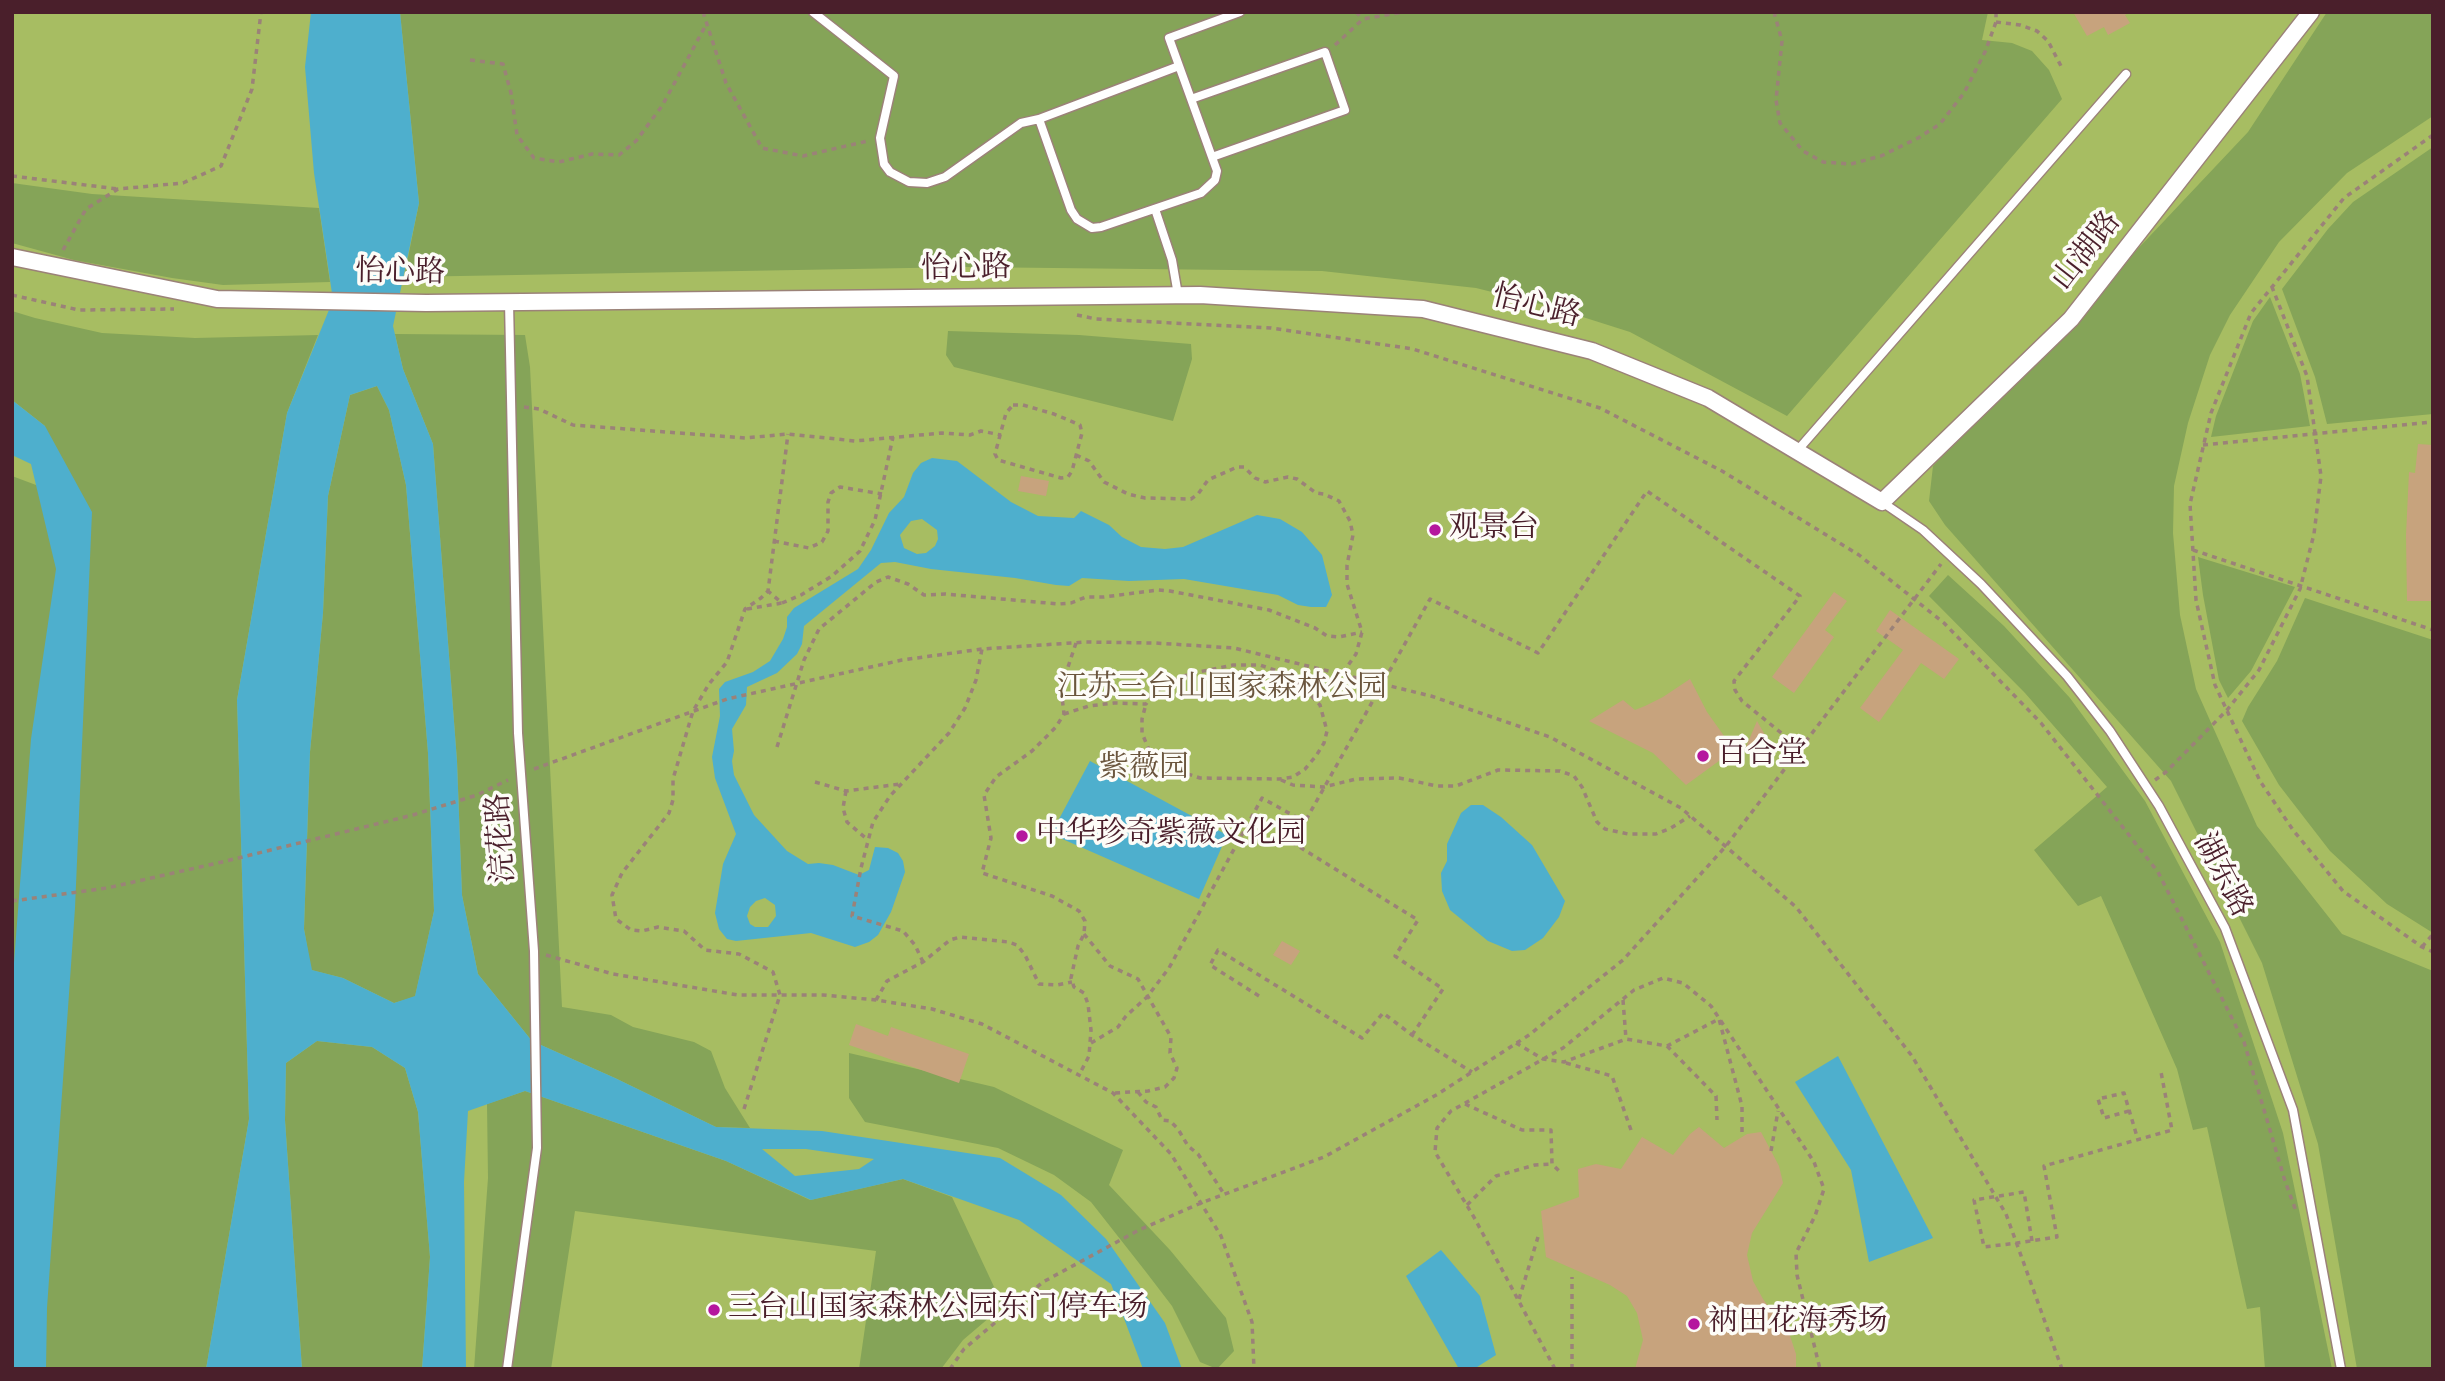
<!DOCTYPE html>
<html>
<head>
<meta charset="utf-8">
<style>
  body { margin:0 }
  #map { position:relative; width:2445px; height:1381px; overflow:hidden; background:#ece5c6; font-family:"IM FELL Double Pica",serif }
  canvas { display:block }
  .frame { position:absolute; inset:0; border:14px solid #4a1f2b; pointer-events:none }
</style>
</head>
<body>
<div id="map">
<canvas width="2445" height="1381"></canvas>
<div class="frame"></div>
</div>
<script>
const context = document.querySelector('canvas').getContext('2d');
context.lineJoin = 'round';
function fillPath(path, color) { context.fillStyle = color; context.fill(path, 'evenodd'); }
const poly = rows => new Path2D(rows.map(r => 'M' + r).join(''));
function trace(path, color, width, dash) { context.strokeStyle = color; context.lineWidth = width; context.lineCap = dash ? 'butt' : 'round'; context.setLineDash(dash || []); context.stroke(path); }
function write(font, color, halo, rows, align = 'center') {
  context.font = font + ' "IM FELL Double Pica","Noto Serif SC",serif'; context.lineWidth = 7; context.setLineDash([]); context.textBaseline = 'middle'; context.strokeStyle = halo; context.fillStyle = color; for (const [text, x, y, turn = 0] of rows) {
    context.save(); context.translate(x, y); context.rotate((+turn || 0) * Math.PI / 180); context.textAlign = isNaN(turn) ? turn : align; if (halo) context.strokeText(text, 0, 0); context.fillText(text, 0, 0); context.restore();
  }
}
fillPath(poly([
  [12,12,2433,12,2433,1369,12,1369]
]), '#a7bd62');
fillPath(poly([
  [400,12,1988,12,1982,40,2012,43,2032,51,2049,70,2062,99,1787,416,1630,332,1548,306,1476,288,1322,271,965,267,404,277,419,203],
  [2327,12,2427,12,2433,15,2433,116,2347,173,2279,242,2230,315,2210,355,2188,423,2174,486,2173,533,2180,615,2196,689,2257,826,2342,934,2433,971,2433,1369,2357,1369,2318,1144,2262,963,2171,781,1945,525,1929,501,1933,466,2248,132],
  [2433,147,2433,414,2327,424,2315,377,2282,289,2328,229,2353,202],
  [12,183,92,194,319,208,330,282,223,285,172,278,74,260,12,243],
  [2270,297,2300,374,2310,426,2211,437,2216,416,2253,321],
  [12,311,35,318,102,333,195,338,318,335,287,413,237,700,249,1119,206,1369,12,1369,12,476,36,485,45,426,12,400],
  [948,331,1079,335,1191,344,1192,359,1173,421,954,367,946,355],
  [395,334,525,335,530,367,562,1007,611,1015,633,1027,694,1042,711,1051,725,1088,750,1128,716,1127,615,1078,532,1041,478,974,462,895,457,761,433,444,403,369],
  [377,386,389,410,406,485,428,753,434,911,415,997,394,1003,343,978,311,970,304,929,310,752,323,613,328,496,350,395],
  [2198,557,2295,587,2251,671,2228,698,2219,680,2203,595],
  [1948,575,2004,626,2070,698,2145,801,2220,942,2283,1133,2332,1369,2265,1369,2260,1307,2247,1309,2207,1127,2193,1130,2177,1069,2101,896,2078,906,2034,850,2107,787,2025,693,1929,596],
  [2305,598,2433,640,2433,933,2387,904,2330,851,2279,785,2242,721,2248,707,2277,661],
  [317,1041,372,1047,405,1068,418,1112,430,1257,422,1369,302,1369,285,1120,286,1063],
  [849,1053,994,1087,1123,1150,1109,1185,1170,1250,1226,1318,1234,1351,1217,1369,1200,1362,1172,1306,1146,1272,1091,1202,1054,1175,998,1148,865,1122,849,1098],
  [525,1091,726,1161,810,1200,903,1179,952,1197,1003,1306,963,1340,941,1369,859,1369,876,1251,575,1211,551,1369,474,1369,488,1178,487,1104]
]), '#85a458');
fillPath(poly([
  [311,12,400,12,419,203,393,326,403,369,433,444,457,761,462,895,478,974,532,1041,615,1078,716,1127,822,1131,1000,1158,1061,1195,1106,1239,1165,1323,1182,1369,1143,1369,1111,1284,1019,1220,903,1179,811,1200,726,1161,525,1091,468,1111,464,1182,466,1369,422,1369,430,1257,418,1112,405,1068,372,1047,317,1041,286,1063,285,1120,302,1369,206,1369,249,1119,237,700,287,413,333,300,314,173,305,67],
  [377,386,389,410,406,485,428,753,434,911,415,996,394,1003,343,978,312,970,304,929,310,752,323,613,328,496,350,395],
  [762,1149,806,1149,874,1159,859,1169,795,1176],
  [12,400,45,426,92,512,75,908,47,1308,46,1369,12,1369,12,989,31,739,56,569,31,464,12,455],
  [932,458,957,461,1011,502,1038,516,1074,518,1081,511,1109,525,1122,537,1141,547,1165,549,1183,547,1257,515,1280,519,1302,532,1322,555,1332,595,1326,607,1311,607,1298,605,1278,595,1184,579,1129,581,1082,578,1069,586,1056,585,1015,578,931,569,895,562,881,563,804,626,802,644,797,654,777,673,747,687,746,705,732,729,734,751,732,761,734,775,754,815,787,851,808,864,819,863,833,865,859,875,869,870,875,847,888,848,898,853,903,861,905,872,891,912,878,935,869,942,855,947,811,933,736,941,727,939,719,929,715,913,723,864,736,834,715,778,712,757,720,716,719,689,725,682,753,672,770,661,783,639,787,627,787,617,794,608,858,569,871,550,889,513,904,497,913,473,921,463],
  [922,519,937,530,938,539,935,546,926,553,917,554,904,548,900,535,911,521],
  [765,898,775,905,776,916,768,927,755,927,750,924,747,916,750,907,756,901],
  [1090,761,1227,835,1199,899,1051,834],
  [1471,805,1483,805,1501,817,1532,845,1565,901,1559,917,1543,938,1525,950,1512,951,1488,941,1450,910,1442,891,1441,873,1447,861,1447,844,1461,813],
  [1838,1056,1933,1238,1869,1262,1851,1170,1795,1082],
  [1441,1250,1480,1296,1496,1355,1474,1369,1459,1369,1406,1276]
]), '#4eafcd');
fillPath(poly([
  [2073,12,2130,12,2125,15,2130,23,2108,35,2104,27,2087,36],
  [2418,444,2433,445,2433,601,2407,601,2406,535,2409,472,2415,473],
  [1021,476,1049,481,1046,496,1018,491],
  [1834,592,1847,601,1825,630,1834,637,1794,693,1772,677],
  [1890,610,1959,659,1944,679,1921,663,1879,722,1860,708,1903,650,1876,631],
  [1690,679,1707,712,1734,750,1686,785,1653,753,1589,721,1623,700,1635,710,1645,706,1663,697],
  [1757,721,1765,735,1768,746,1746,747],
  [1282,941,1300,951,1291,965,1273,955],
  [856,1024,888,1036,891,1027,969,1054,959,1083,849,1045],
  [1699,1127,1724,1148,1747,1134,1761,1132,1779,1166,1783,1183,1752,1233,1747,1255,1753,1281,1763,1299,1773,1313,1786,1324,1796,1354,1796,1369,1635,1369,1643,1340,1637,1313,1627,1296,1610,1285,1546,1257,1541,1211,1579,1197,1578,1169,1596,1164,1621,1169,1642,1137,1673,1155,1690,1134]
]), '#c7a37d');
const service = poly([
  [813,12,894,76,880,138,884,164,890,172,909,182,927,183,945,177,1021,123,1039,119,1071,210,1077,219,1092,228,1101,227,1201,193,1215,180,1217,171,1169,38,1240,12],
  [1191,99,1325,52,1345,110,1212,157],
  [1039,119,1179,66],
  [1155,209,1172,260,1178,295],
  [1797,451,2126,74],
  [1882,502,1923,530,1981,584,2067,676,2110,731,2159,806,2225,928,2293,1110,2341,1369],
  [507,1369,537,1148,534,951,518,733,509,302]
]);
const minor = poly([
  [12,257,217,299,426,303,1200,295,1423,309,1592,351,1708,398,1882,502,2071,319,2311,12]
]);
trace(service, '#9b8278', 11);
trace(minor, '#9b8278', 19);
trace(poly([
  [703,12,726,83,762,148,803,156,868,141],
  [1356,12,1363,19],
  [1774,12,1782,41,1776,100,1780,123,1803,151,1823,162,1851,164,1881,156,1918,138,1940,124,1964,93,1985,52,1996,22,1996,12],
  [1996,22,2020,25,2037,31,2048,41,2062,68],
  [1335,45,1363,19,1403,12],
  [470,60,503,64,511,93,517,135,534,158,559,162,592,154,619,155,636,141,662,106,707,23],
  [2433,135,2344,198,2251,313,2211,413,2190,504,2196,600,2215,685,2260,781,2293,830,2343,891,2422,947,2433,952],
  [12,176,118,189],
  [63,250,86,209,118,189,183,183,221,166,252,89,261,12],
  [12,295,79,310,174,309],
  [1077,315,1096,319,1271,328,1413,349,1600,408,1722,471,1859,555,1944,623,2041,723,2158,872,2244,1042,2285,1181,2296,1211],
  [1013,405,1023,405,1054,414,1080,425,1082,433,1072,471,1068,477,1061,478,998,460,995,454,1006,413,1013,405],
  [524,407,539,409,573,425,745,438,788,434,855,441,942,433,970,435,981,431,1001,435],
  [2203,445,2433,422],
  [1076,455,1089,461,1104,482,1128,494,1145,498,1191,499,1198,494,1208,480,1237,467,1244,467,1255,478,1265,482,1288,477,1297,479,1316,493,1324,494,1339,501,1350,521,1353,535,1347,565,1347,584,1362,632,1356,654,1342,674],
  [774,541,809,548,822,542,828,531,828,502,831,493,840,487,882,494],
  [2193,550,2433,630],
  [782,603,801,595,832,576,860,551,875,520,893,437],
  [747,609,782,603,768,591],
  [1076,643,1061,688,1064,714,1056,727,1032,751,996,777,984,795,991,838,982,873,1052,896,1079,911,1085,921,1084,934,1078,946,1071,978,1074,987,1084,993,1088,1004,1091,1030,1089,1056,1079,1075],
  [1064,714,1089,706,1114,703,1146,704,1153,694,1165,685,1189,674,1233,665,1260,665,1286,674,1306,690,1320,705,1327,731,1324,743,1316,756,1305,769,1293,777,1279,779,1200,778,1173,769,1159,761,1149,750,1142,733,1142,719,1146,704],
  [777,747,804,660,819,629,876,582,888,577,908,584,924,595,945,594,1059,604,1071,603,1086,597,1104,597,1158,590,1170,591,1269,610,1315,628,1327,636,1339,637,1362,632],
  [534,769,727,699,902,660,982,649,1086,642,1155,643,1234,648,1431,696,1550,737,1681,808,1796,907,1912,1056,2006,1214,2062,1369],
  [1281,780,1293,785,1324,787,1356,779,1399,778,1437,786,1456,786,1498,770,1560,771,1574,776,1582,787,1597,822,1605,829,1628,834,1656,834,1671,828,1690,816],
  [2155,780,2166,772,2227,710,2259,670,2300,589,2314,534,2321,476,2307,376,2272,287],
  [815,782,846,791,900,784],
  [846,791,843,808,847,822,868,840],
  [12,901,107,888,222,862,413,815,477,795,508,780],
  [1084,934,1110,966,1138,979,1171,1037,1170,1053,1177,1068,1174,1078,1165,1087,1148,1091,1114,1093],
  [2422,947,2433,934],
  [546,955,613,974,738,995,823,995,876,1000,932,1009,982,1024,1113,1093,1171,1154,1221,1236,1252,1322,1254,1369],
  [923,962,915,945,903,931,852,916,861,868,873,822,890,796,949,733,965,708,976,680,982,649],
  [1259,996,1210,965,1218,950,1362,1038,1383,1013,1412,1035,1472,1072],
  [876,1000,887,981,923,962,950,940,960,937,1008,942,1017,945,1025,955,1039,984,1057,985,1072,982],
  [1623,1000,1626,1039],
  [1412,1035,1443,989,1395,956,1418,920,1293,843,1430,599,1538,653,1647,491,1800,596,1734,681,1735,690,1742,701,1801,749],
  [1091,1043,1118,1027,1126,1016,1147,997,1169,968,1262,798,1305,822],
  [1516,1043,1543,1059,1564,1062,1626,1039,1667,1046,1719,1019,1742,1106,1742,1137],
  [1667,1046,1716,1096,1717,1120],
  [1566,1063,1612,1076,1631,1130],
  [1138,1092,1146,1102,1156,1107,1162,1120,1170,1121,1178,1129,1188,1146,1198,1154,1224,1194],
  [1465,1104,1522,1130,1551,1130,1552,1164,1559,1171],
  [744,1109,780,995,773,972,739,954,705,950,684,931,658,927,642,931,631,930,616,919,612,895,622,873,669,813,673,800,673,779,693,711,709,684,727,662,745,609,761,598,768,591,788,434],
  [2129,1111,2104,1118,2098,1099,2124,1093,2138,1140],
  [1771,1151,1778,1111],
  [1467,1205,1496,1176,1535,1165,1552,1164],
  [2032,1241,2024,1192,1974,1200,1984,1247,2017,1243,2057,1237,2044,1166,2172,1130,2161,1072],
  [1519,1299,1538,1237],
  [950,1369,964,1349,1043,1282,1139,1230,1201,1203,1324,1157,1438,1094,1529,1035,1623,960,1726,846,1941,564],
  [1555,1369,1475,1219,1435,1152,1437,1128,1451,1111,1563,1048,1634,990,1663,978,1683,983,1711,1006,1814,1162,1824,1189,1815,1216,1796,1253,1797,1275,1820,1369],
  [1572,1369,1572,1277]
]), '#9b8278', 3.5, [5, 5]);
trace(service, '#fff', 8);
trace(minor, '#fff', 16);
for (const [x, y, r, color] of [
  [1435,530,7,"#b5179e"],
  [1703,756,7,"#b5179e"],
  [1022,836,7,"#b5179e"],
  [714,1310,7,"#b5179e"],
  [1694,1324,7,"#b5179e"]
]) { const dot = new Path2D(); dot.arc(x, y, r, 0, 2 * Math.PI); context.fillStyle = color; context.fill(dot); trace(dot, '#fdfcf7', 2.5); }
write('30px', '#4a1f2b', '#fdfcf7', [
  ["山湖路",2088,252,-52],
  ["怡心路",966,270,-1],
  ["怡心路",400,274,1],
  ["怡心路",1536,308,14],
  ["浣花路",503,838,-94],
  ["湖东路",2221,876,62]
]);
write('30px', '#4a1f2b', '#fdfcf7', [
  ["观景台",1449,530],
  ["百合堂",1717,756],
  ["中华珍奇紫薇文化园",1036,836],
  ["三台山国家森林公园东门停车场",728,1310],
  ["衲田花海秀场",1708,1324]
], 'left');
write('30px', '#6b563e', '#fdfcf7', [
  ["江苏三台山国家森林公园",1222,690],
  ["紫薇园",1144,770]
]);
</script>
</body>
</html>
